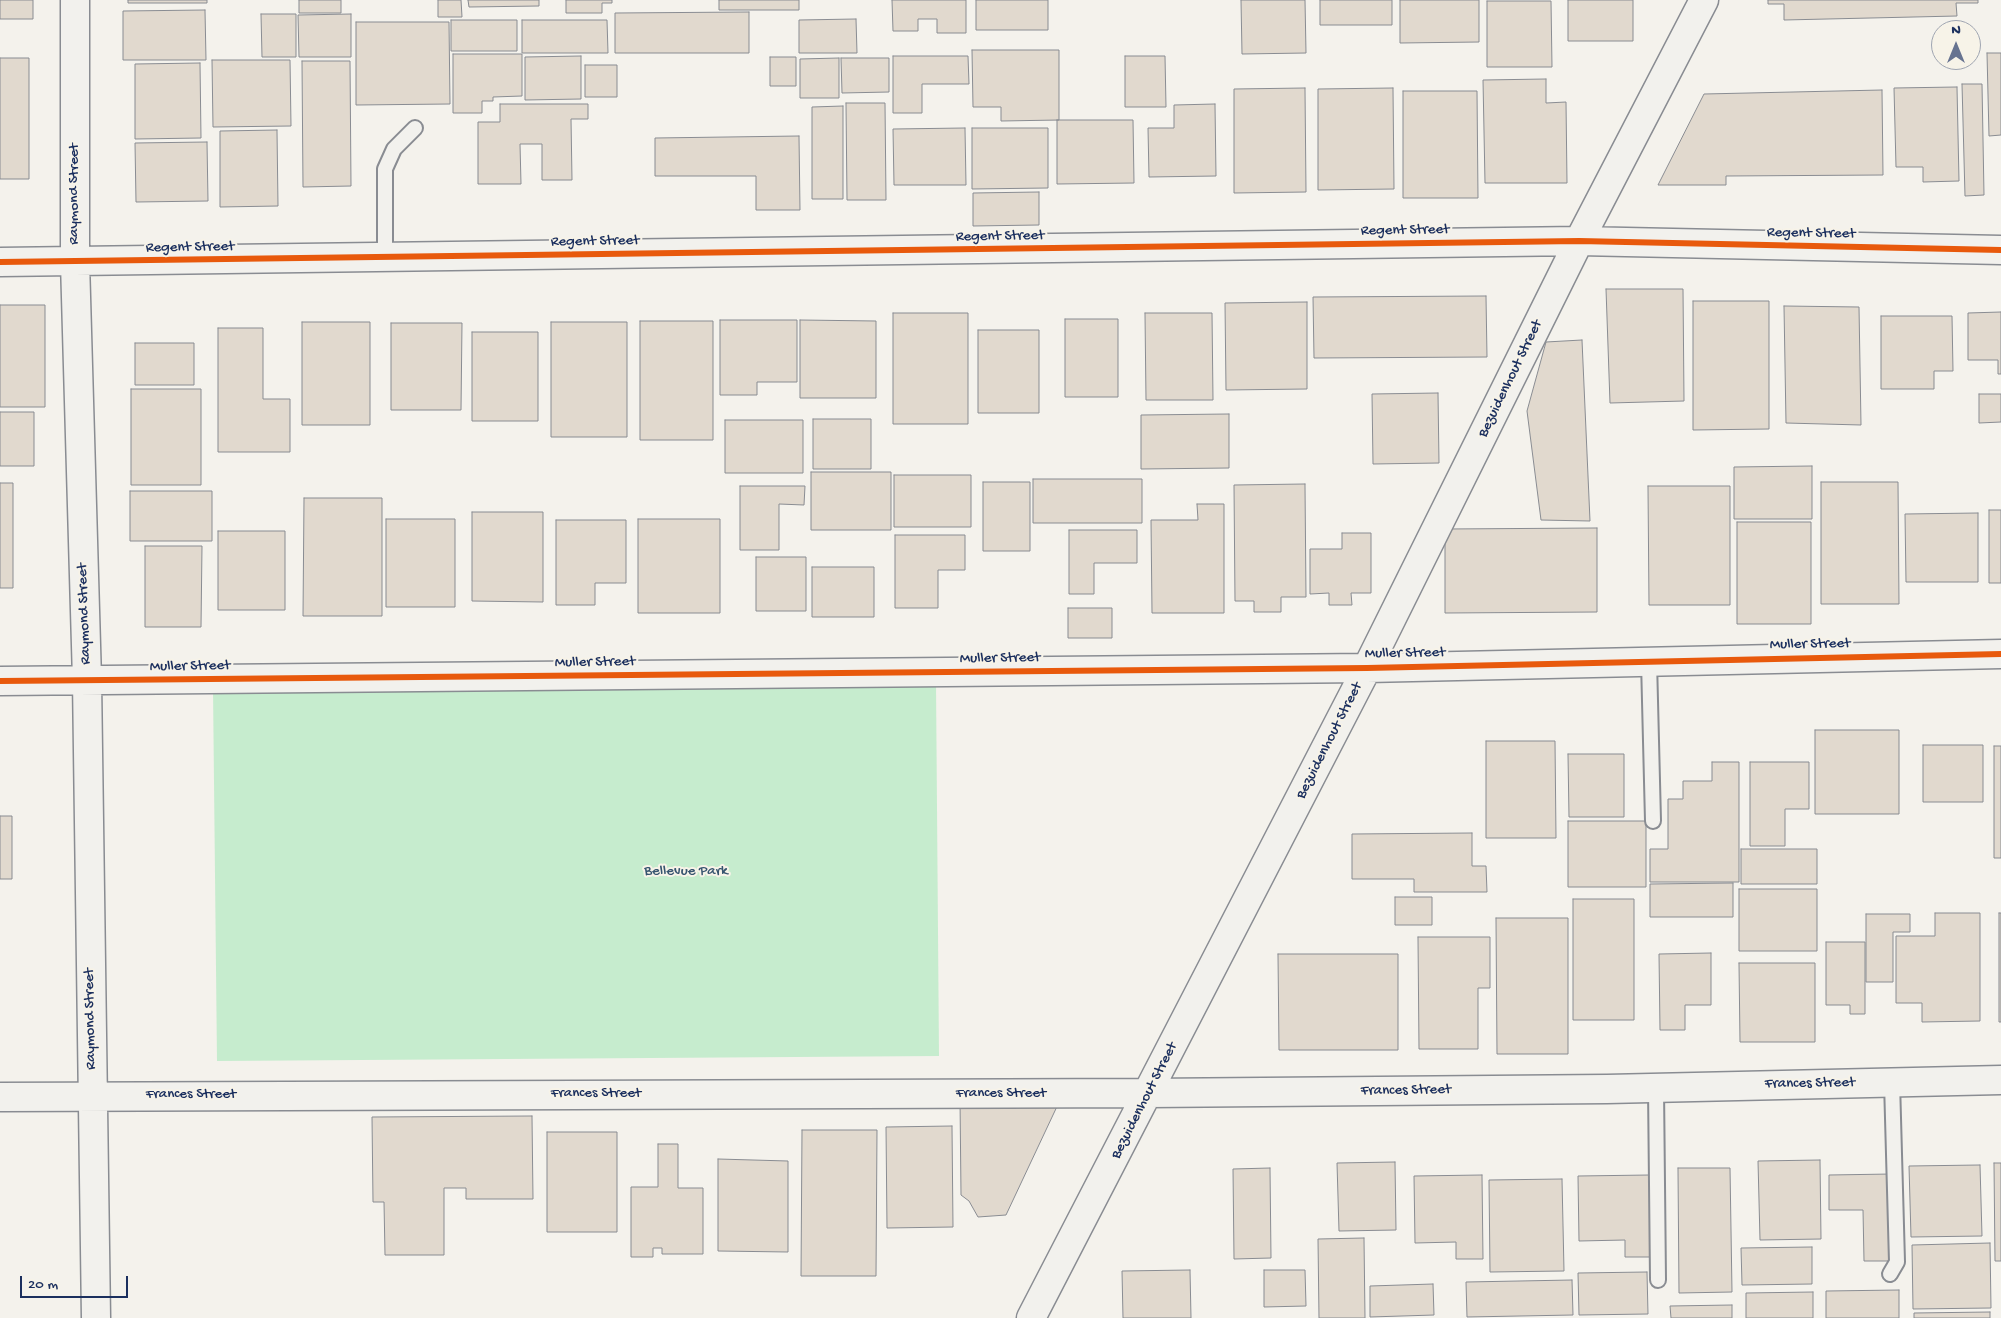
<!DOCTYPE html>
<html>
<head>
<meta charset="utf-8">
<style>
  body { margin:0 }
  #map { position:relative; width:2001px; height:1318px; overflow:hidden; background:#f4f2ec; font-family:"Gochi Hand",sans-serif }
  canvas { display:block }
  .north { position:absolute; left:1931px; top:20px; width:50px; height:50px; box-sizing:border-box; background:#f7f3e8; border:1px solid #9fa5b1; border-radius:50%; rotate:0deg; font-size:14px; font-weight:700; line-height:20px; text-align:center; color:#1b2f5e }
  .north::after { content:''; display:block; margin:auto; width:18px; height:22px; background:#677390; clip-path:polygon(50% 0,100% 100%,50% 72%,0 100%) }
  .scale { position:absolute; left:20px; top:1276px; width:108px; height:22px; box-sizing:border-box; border:2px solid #1b2f5e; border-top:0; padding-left:6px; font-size:15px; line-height:18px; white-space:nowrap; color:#1b2f5e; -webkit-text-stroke:4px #f7f3e8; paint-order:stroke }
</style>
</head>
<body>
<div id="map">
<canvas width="2001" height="1318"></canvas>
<div class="north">N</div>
<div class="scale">20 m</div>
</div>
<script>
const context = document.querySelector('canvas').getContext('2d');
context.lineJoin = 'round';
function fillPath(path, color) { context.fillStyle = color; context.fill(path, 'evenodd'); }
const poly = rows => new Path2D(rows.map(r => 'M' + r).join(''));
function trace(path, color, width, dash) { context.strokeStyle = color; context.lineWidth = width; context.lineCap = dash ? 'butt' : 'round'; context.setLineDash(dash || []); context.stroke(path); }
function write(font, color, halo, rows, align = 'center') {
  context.font = font + ' "Gochi Hand",sans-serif'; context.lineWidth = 4; context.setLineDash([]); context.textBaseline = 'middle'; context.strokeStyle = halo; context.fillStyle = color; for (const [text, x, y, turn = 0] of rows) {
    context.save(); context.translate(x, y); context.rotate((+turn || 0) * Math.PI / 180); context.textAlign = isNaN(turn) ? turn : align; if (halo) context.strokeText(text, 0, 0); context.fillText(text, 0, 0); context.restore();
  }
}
fillPath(poly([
  [936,683,939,1056,217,1061,213,689]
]), '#c6ecce');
const building = poly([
  [0,0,33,0,33,19,0,19,0,0],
  [128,0,207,0,207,3,128,3,128,0],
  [299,0,341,0,341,13,299,13,299,0],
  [438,0,461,0,462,17,438,17,438,0],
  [468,0,539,0,539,6,469,7,468,0],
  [566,0,612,0,612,3,602,3,602,13,566,13,566,0],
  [719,0,799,0,799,10,719,10,719,0],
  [892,0,966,0,966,33,937,33,937,19,918,19,918,31,893,31,892,0],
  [976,0,1048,0,1048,30,976,30,976,0],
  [1241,0,1305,0,1306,53,1242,54,1241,0],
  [1320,0,1392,0,1392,25,1320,25,1320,0],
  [1400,0,1479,0,1479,42,1400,43,1400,0],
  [1568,0,1633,0,1633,41,1568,41,1568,0],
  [1768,0,1978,0,1978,3,1956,3,1957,16,1784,20,1784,4,1768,4,1768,0],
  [1487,1,1551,1,1552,67,1487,67,1487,1],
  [205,10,206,60,123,60,123,11,205,10],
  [749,12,749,53,615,53,615,13,749,12],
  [261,14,296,14,296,57,262,57,261,14],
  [351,14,351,57,299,57,298,15,351,14],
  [856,19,857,53,799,53,799,20,856,19],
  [451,20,517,20,517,51,451,51,451,20],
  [522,20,607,20,608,53,522,53,522,20],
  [356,22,449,22,450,104,356,105,356,22],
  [972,50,1059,50,1059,120,1001,121,1001,107,973,107,972,50],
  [1987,53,2001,53,2001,135,1989,136,1987,53],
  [453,54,522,54,522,96,493,97,493,101,482,101,482,113,453,113,453,54],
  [581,56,581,99,525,100,525,57,581,56],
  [893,56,968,56,969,84,922,84,922,113,893,113,893,56],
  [1125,56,1165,56,1166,107,1125,107,1125,56],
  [770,57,796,57,796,86,770,86,770,57],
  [0,58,29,58,29,179,0,179,0,58],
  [839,58,839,98,800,98,800,59,839,58],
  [841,58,889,58,889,92,842,93,841,58],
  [212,60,290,60,291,126,213,127,212,60],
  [302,61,350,61,351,186,303,187,302,61],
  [200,63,201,138,135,139,135,64,200,63],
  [585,65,617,65,617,97,585,97,585,65],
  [1546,79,1546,103,1566,102,1567,183,1485,183,1483,80,1546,79],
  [1962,84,1982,84,1984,195,1965,196,1962,84],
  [1957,87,1959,181,1923,182,1923,167,1896,167,1894,88,1957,87],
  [1305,88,1306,192,1234,193,1234,89,1305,88],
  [1393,88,1394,189,1318,190,1318,89,1393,88],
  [1882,90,1883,175,1726,176,1726,185,1658,185,1704,94,1882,90],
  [1403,91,1477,91,1478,198,1403,198,1403,91],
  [846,103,885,103,886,200,847,200,846,103],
  [500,104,588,104,588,119,571,119,572,180,542,180,542,144,520,144,521,184,478,184,478,122,500,122,500,104],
  [1215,104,1216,176,1149,177,1148,128,1174,128,1174,105,1215,104],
  [843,106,843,199,812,199,812,107,843,106],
  [1057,120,1133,120,1134,183,1057,184,1057,120],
  [965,128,966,185,894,185,893,129,965,128],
  [972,128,1048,128,1048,188,972,189,972,128],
  [277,130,278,206,220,207,220,131,277,130],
  [799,136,800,210,756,210,756,176,655,176,655,138,799,136],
  [207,142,208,201,136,202,135,143,207,142],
  [1039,192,1039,225,973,226,973,193,1039,192],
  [1606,289,1683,289,1684,401,1610,403,1606,289],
  [1486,296,1487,357,1314,358,1313,297,1486,296],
  [1693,301,1769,301,1769,429,1693,430,1693,301],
  [1307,302,1307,389,1226,390,1225,303,1307,302],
  [0,305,45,305,45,407,0,407,0,305],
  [1784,306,1859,307,1861,425,1786,423,1784,306],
  [2001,312,2001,374,1998,374,1998,360,1968,360,1968,313,2001,312],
  [893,313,968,313,968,424,893,424,893,313],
  [1145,313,1212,313,1213,400,1146,400,1145,313],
  [1881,316,1952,316,1953,371,1934,371,1934,389,1881,389,1881,316],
  [1065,319,1118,319,1118,397,1065,397,1065,319],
  [720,320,797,320,797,382,757,382,757,395,720,395,720,320],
  [800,320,876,321,876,398,800,398,800,320],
  [640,321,713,321,713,440,640,440,640,321],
  [302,322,370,322,370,425,302,425,302,322],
  [551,322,627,322,627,437,551,437,551,322],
  [391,323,462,323,461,410,391,410,391,323],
  [218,328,263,328,263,399,290,399,290,452,218,452,218,328],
  [978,330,1039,330,1039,413,978,413,978,330],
  [472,332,538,332,538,421,472,421,472,332],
  [1582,340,1590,521,1541,520,1527,411,1546,342,1582,340],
  [135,343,194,343,194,385,135,385,135,343],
  [131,389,201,389,201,485,131,485,131,389],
  [1438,393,1439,463,1373,464,1372,394,1438,393],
  [1979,394,2001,394,2001,422,1979,423,1979,394],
  [0,412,34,412,34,466,0,466,0,412],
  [1229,414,1229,468,1141,469,1141,415,1229,414],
  [813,419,871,419,871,469,813,469,813,419],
  [725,420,803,420,803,473,725,473,725,420],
  [1812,466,1812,519,1734,519,1734,467,1812,466],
  [811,472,891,472,891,530,811,530,811,472],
  [894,475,971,475,971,527,894,527,894,475],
  [1033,479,1142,479,1142,523,1033,523,1033,479],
  [983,482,1030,482,1030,551,983,551,983,482],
  [1821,482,1898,482,1899,604,1821,604,1821,482],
  [0,483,13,483,13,588,0,588,0,483],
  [1305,484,1306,597,1281,597,1281,612,1254,612,1254,601,1235,601,1234,485,1305,484],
  [740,486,805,486,804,505,779,504,779,550,740,550,740,486],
  [1648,486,1730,486,1730,605,1649,605,1648,486],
  [130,491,212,491,212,541,130,541,130,491],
  [304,498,382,498,382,616,303,616,304,498],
  [1197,504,1224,504,1224,613,1152,613,1151,520,1198,520,1197,504],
  [1989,510,2001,510,2001,583,1989,583,1989,510],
  [472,512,543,512,543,602,472,601,472,512],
  [1978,513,1978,582,1906,582,1905,514,1978,513],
  [386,519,455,519,455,607,386,607,386,519],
  [638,519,720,519,720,613,638,613,638,519],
  [556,520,626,520,626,583,595,583,595,605,556,605,556,520],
  [1737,522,1811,522,1811,624,1737,624,1737,522],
  [1597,528,1597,612,1445,613,1445,529,1597,528],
  [1069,530,1137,530,1137,563,1094,563,1094,594,1069,594,1069,530],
  [218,531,285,531,285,610,218,610,218,531],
  [1342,533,1371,533,1371,593,1351,593,1352,605,1329,605,1329,593,1310,594,1310,549,1342,549,1342,533],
  [895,535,965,535,965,570,938,570,938,608,895,608,895,535],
  [145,546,202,546,201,627,145,627,145,546],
  [756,557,806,557,806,611,756,611,756,557],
  [812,567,874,567,874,617,812,617,812,567],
  [1068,608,1112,608,1112,638,1068,638,1068,608],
  [1815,730,1899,730,1899,814,1815,814,1815,730],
  [1486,741,1555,741,1556,838,1486,838,1486,741],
  [1923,745,1983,745,1983,802,1923,802,1923,745],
  [1994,746,2001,746,2001,858,1994,858,1994,746],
  [1568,754,1624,754,1624,817,1569,817,1568,754],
  [1712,762,1739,762,1739,882,1650,882,1650,849,1668,849,1668,799,1683,799,1683,781,1712,781,1712,762],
  [1750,762,1809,762,1809,809,1785,809,1785,846,1750,846,1750,762],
  [0,816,12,816,12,879,0,879,0,816],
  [1568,821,1646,821,1646,887,1568,887,1568,821],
  [1472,833,1472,866,1486,866,1487,892,1414,892,1414,879,1352,879,1352,834,1472,833],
  [1741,849,1817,849,1817,884,1741,884,1741,849],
  [1733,883,1733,917,1650,917,1650,884,1733,883],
  [1739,889,1817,889,1817,951,1739,951,1739,889],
  [1395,897,1432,897,1432,925,1395,925,1395,897],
  [1573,899,1634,899,1634,1020,1573,1020,1573,899],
  [1935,913,1980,913,1980,1021,1922,1022,1922,1003,1896,1003,1896,936,1935,936,1935,913],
  [1999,913,2001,913,2001,1022,1999,1022,1999,913],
  [1866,914,1910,914,1910,932,1893,932,1893,982,1866,982,1866,914],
  [1496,918,1568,918,1568,1054,1497,1054,1496,918],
  [1418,937,1490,937,1490,988,1478,988,1478,1049,1419,1049,1418,937],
  [1826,942,1865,942,1865,1014,1850,1014,1850,1005,1826,1005,1826,942],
  [1711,953,1711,1005,1685,1005,1685,1030,1660,1030,1659,954,1711,953],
  [1278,954,1398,954,1398,1050,1279,1050,1278,954],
  [1739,963,1815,963,1815,1042,1740,1042,1739,963],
  [1061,1098,1006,1215,978,1217,969,1201,961,1195,960,1099,1061,1098],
  [532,1116,533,1199,466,1199,466,1188,444,1188,444,1255,385,1255,384,1202,373,1202,372,1117,532,1116],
  [952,1126,953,1227,887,1228,886,1127,952,1126],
  [802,1130,877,1130,876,1276,801,1276,802,1130],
  [547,1132,617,1132,617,1232,547,1232,547,1132],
  [658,1144,678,1144,678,1188,703,1188,703,1254,662,1254,662,1248,653,1248,653,1257,631,1257,631,1187,658,1187,658,1144],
  [718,1159,788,1161,788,1252,718,1251,718,1159],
  [1820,1160,1821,1239,1760,1240,1758,1161,1820,1160],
  [1395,1162,1396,1230,1339,1231,1337,1163,1395,1162],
  [1994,1163,2001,1163,2001,1261,1995,1261,1994,1163],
  [1980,1165,1982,1236,1911,1237,1909,1166,1980,1165],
  [1270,1168,1271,1258,1234,1259,1233,1169,1270,1168],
  [1678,1168,1730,1168,1732,1292,1679,1293,1678,1168],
  [1892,1174,1893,1261,1864,1261,1863,1210,1829,1210,1829,1175,1892,1174],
  [1482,1175,1483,1259,1456,1259,1456,1242,1415,1243,1414,1176,1482,1175],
  [1650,1175,1652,1257,1625,1257,1625,1240,1579,1241,1578,1176,1650,1175],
  [1562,1179,1564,1271,1490,1272,1489,1180,1562,1179],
  [1364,1238,1365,1318,1319,1318,1318,1239,1364,1238],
  [1990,1243,1991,1308,1913,1309,1912,1245,1990,1243],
  [1812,1247,1812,1284,1742,1285,1741,1248,1812,1247],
  [1190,1270,1191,1318,1123,1318,1122,1271,1190,1270],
  [1264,1270,1305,1270,1306,1306,1264,1307,1264,1270],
  [1647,1272,1648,1314,1579,1315,1578,1273,1647,1272],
  [1572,1280,1573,1315,1467,1317,1466,1282,1572,1280],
  [1433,1284,1434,1315,1370,1317,1370,1286,1433,1284],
  [1899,1290,1899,1318,1826,1318,1826,1291,1899,1290],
  [1813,1292,1813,1318,1746,1318,1746,1293,1813,1292],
  [1732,1305,1732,1318,1671,1318,1670,1306,1732,1305],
  [1990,1312,1990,1318,1914,1318,1914,1313,1990,1312]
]);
fillPath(building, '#e1d9ce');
trace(building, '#898c92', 1);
const lane = poly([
  [385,258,385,169,394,149,415,128],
  [1649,661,1653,821],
  [1656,1088,1658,1280],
  [1890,1274,1897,1262,1892,1082]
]);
const street = poly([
  [75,0,75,262,87,680,96,1318],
  [0,262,1579,241,2001,250],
  [0,681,1367,668,2001,654],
  [0,1097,1149,1093,1607,1089,2001,1080],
  [1031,1318,1367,668,1579,241,1704,0]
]);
trace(lane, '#898c92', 18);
trace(street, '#898c92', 31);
trace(lane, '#f2f1ed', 14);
trace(street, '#f2f1ed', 28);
trace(poly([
  [0,262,1579,241,2001,250],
  [0,681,1367,668,2001,654]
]), '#e8590c', 6);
write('15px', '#1b2f5e', '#f7f3e8', [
  ["Raymond Street",75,194,-90],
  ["Regent Street",1405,231,-1],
  ["Regent Street",1811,234,1],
  ["Regent Street",1000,237,-1],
  ["Regent Street",595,242,-1],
  ["Regent Street",190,248,-1],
  ["Bezuidenhout Street",1511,379,-64],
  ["Raymond Street",85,614,-92],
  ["Muller Street",1810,645,-1],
  ["Muller Street",1405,654,-1],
  ["Muller Street",1000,659,-1],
  ["Muller Street",595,663,-1],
  ["Muller Street",190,667,-1],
  ["Bezuidenhout Street",1330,741,-63],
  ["Raymond Street",91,1019,-91],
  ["Frances Street",1810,1084,-1],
  ["Frances Street",1406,1091,-1],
  ["Frances Street",596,1094],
  ["Frances Street",1001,1094],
  ["Frances Street",191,1095],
  ["Bezuidenhout Street",1145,1101,-63]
]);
write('15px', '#36546f', '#f7f3e8', [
  ["Bellevue Park",686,872]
]);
</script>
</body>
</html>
